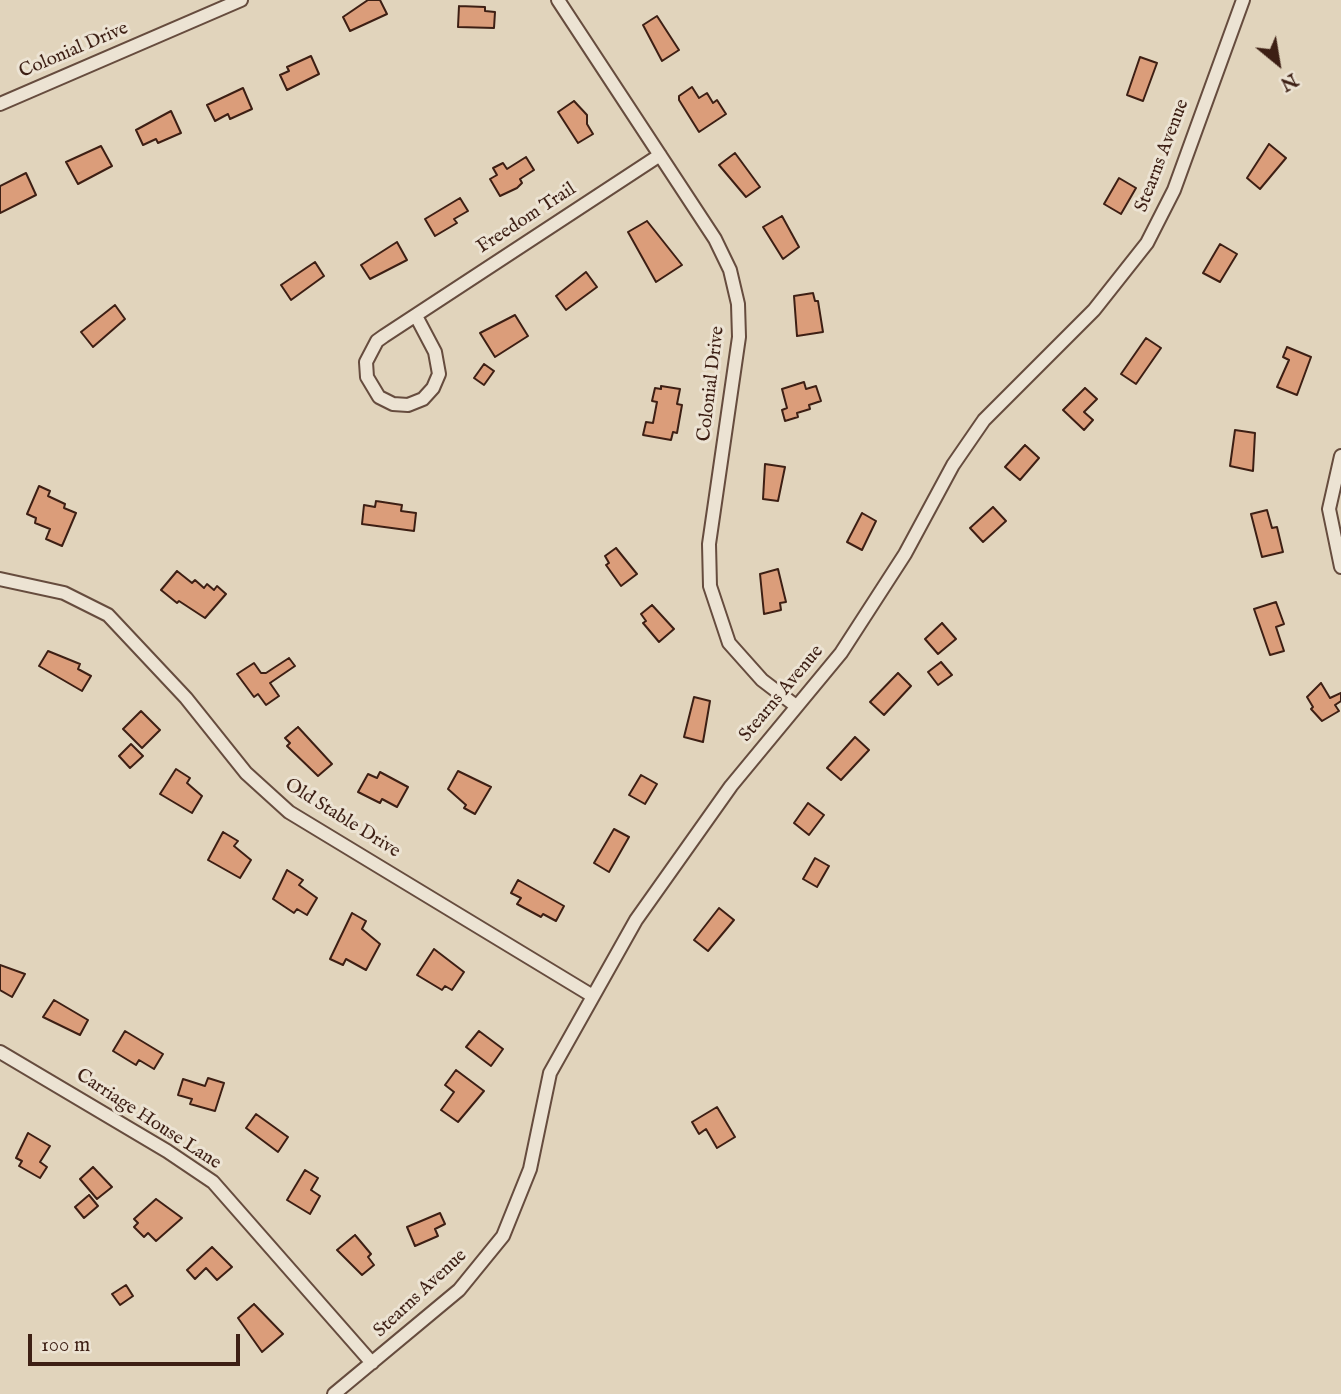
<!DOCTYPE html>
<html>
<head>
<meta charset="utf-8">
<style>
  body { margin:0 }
  #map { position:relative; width:1341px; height:1394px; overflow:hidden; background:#e1d4bc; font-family:"IM FELL English",serif }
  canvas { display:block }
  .north { position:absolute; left:1243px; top:28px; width:70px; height:70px; -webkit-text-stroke:5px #ece3d3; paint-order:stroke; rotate:150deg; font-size:19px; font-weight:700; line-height:28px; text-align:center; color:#3d1f14 }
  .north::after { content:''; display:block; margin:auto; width:24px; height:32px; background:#3d1f14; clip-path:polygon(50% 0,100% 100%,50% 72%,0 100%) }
  .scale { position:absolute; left:28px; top:1334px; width:212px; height:32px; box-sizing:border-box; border:4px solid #3d1f14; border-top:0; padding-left:9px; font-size:21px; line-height:24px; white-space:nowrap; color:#3d1f14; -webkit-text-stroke:5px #ece3d3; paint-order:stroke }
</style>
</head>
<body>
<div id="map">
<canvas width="1341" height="1394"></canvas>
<div class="north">N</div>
<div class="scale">100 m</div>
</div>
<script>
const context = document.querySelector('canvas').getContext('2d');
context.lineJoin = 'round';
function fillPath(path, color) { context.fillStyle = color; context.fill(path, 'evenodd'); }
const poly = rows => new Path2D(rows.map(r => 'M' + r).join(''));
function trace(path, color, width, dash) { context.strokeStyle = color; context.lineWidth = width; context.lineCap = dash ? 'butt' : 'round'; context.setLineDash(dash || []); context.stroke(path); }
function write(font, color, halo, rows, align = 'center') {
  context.font = font + ' "IM FELL English",serif'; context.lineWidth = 6; context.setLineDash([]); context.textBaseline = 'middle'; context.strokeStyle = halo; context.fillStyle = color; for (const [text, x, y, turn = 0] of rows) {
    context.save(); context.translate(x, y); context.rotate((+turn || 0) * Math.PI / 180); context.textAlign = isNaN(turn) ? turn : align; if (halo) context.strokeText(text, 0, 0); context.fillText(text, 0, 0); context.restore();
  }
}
const building = poly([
  [368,0,380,0,387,14,350,31,343,17,368,0],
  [459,6,485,7,485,11,495,12,494,28,458,27,459,6],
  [657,16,679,50,662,61,643,25,657,16],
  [311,56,319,74,287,90,280,75,289,71,287,67,311,56],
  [1140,57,1157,63,1143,101,1127,95,1140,57],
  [692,87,699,98,707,93,713,103,717,100,726,114,699,132,679,100,679,96,692,87],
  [243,88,252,109,230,119,228,114,215,121,207,105,243,88],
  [574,101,587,115,587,124,593,134,578,143,558,112,574,101],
  [171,111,181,133,158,143,156,139,143,145,136,130,171,111],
  [1269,144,1286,158,1260,189,1247,178,1269,144],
  [101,146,112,166,78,184,66,162,101,146],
  [735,153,760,187,746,197,719,165,735,153],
  [526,157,534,170,520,179,522,183,517,188,500,196,490,179,497,175,493,168,503,163,507,169,526,157],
  [26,173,36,195,0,213,0,186,26,173],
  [1119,178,1136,188,1121,214,1104,204,1119,178],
  [460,198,468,211,454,219,457,223,435,236,425,219,460,198],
  [782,216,799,247,783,259,763,227,782,216],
  [647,221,682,265,656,282,628,232,647,221],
  [397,242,407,260,370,279,361,265,397,242],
  [1220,244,1237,254,1220,282,1203,273,1220,244],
  [315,262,324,276,291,300,281,285,315,262],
  [586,272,597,287,566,310,556,296,586,272],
  [813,293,815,301,818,301,823,332,797,336,794,296,813,293],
  [115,305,125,319,93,347,81,332,115,305],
  [515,315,528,336,495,357,480,333,515,315],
  [1146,338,1161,348,1136,384,1121,374,1146,338],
  [1287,347,1311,357,1297,395,1277,387,1289,360,1283,357,1287,347],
  [484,364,494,371,484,385,474,378,484,364],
  [804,382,806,389,816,386,821,401,809,405,810,409,797,413,798,417,785,421,782,410,787,408,782,389,804,382],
  [661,386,680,389,677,404,682,405,677,433,673,432,671,440,643,435,646,422,653,423,657,402,652,401,655,388,661,389,661,386],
  [1085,388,1097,399,1084,412,1093,420,1084,430,1063,410,1085,388],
  [1235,430,1255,433,1253,471,1230,466,1235,430],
  [1025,445,1039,458,1020,480,1005,467,1025,445],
  [765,464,785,467,778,501,763,499,765,464],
  [39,486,50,491,48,496,65,504,64,508,76,513,62,546,46,539,50,529,35,523,36,518,27,514,39,486],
  [376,501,402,505,401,511,416,513,414,531,362,524,364,505,375,507,376,501],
  [993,507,1006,521,983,542,970,528,993,507],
  [1267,510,1272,528,1277,527,1283,552,1262,557,1251,514,1267,510],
  [862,513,876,521,862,550,847,542,862,513],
  [616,548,637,574,621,586,606,565,609,563,605,556,616,548],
  [778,569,786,602,780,603,781,610,764,614,760,574,778,569],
  [177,571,192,583,195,580,204,588,207,584,214,590,217,586,226,594,205,618,179,601,177,603,161,590,177,571],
  [1276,602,1284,624,1276,627,1284,651,1270,655,1254,609,1276,602],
  [652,605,674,629,659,642,643,623,646,621,641,614,652,605],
  [942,623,956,639,938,654,925,639,942,623],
  [48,651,80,664,78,669,91,676,82,691,39,666,48,651],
  [289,658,295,666,270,683,279,696,266,705,258,694,254,697,237,674,254,663,261,673,266,673,289,658],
  [941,662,952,675,938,685,928,672,941,662],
  [898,673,911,686,884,715,870,702,898,673],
  [1321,683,1330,698,1341,693,1341,701,1335,705,1339,711,1322,721,1311,709,1313,707,1307,697,1321,683],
  [694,697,710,701,703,742,684,737,694,697],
  [141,711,160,730,142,748,123,729,141,711],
  [298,727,332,764,318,776,287,746,290,743,285,738,298,727],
  [855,737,869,750,841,780,827,768,855,737],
  [131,744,143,756,130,768,119,756,131,744],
  [176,769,190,778,187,783,202,796,192,813,160,794,176,769],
  [458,771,491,787,475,814,464,808,466,805,448,789,458,771],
  [380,772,408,787,397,807,382,799,380,803,358,792,368,774,377,778,380,772],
  [641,775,657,784,645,804,629,795,641,775],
  [808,803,824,815,809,835,794,823,808,803],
  [614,829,629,837,609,872,594,863,614,829],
  [223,832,238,841,234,846,251,860,240,878,208,860,223,832],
  [815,858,829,866,817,887,803,879,815,858],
  [287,870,303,880,299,885,317,898,307,915,297,909,294,913,273,899,287,870],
  [518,880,564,906,556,921,543,914,541,917,517,904,521,898,511,893,518,880],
  [719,908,734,920,708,951,694,940,719,908],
  [352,913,366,921,362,929,380,944,366,970,346,959,343,965,330,959,352,913],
  [434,949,464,972,452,990,445,986,442,990,417,975,434,949],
  [0,965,25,974,12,997,0,990,0,965],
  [54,1000,88,1020,80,1035,43,1017,54,1000],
  [125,1031,163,1054,154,1069,139,1060,136,1065,113,1051,125,1031],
  [479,1031,503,1049,491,1066,466,1047,479,1031],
  [456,1070,484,1091,458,1122,441,1110,454,1092,445,1085,456,1070],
  [208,1078,224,1083,215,1111,190,1104,192,1099,178,1095,183,1079,205,1086,208,1078],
  [717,1107,735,1137,717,1148,706,1129,699,1134,692,1122,717,1107],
  [256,1114,288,1137,278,1152,246,1128,256,1114],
  [28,1133,50,1146,40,1162,47,1167,40,1178,19,1166,22,1161,16,1158,28,1133],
  [93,1167,112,1187,97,1199,80,1179,93,1167],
  [305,1170,318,1178,311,1190,320,1196,310,1214,287,1200,305,1170],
  [89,1195,98,1206,84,1218,75,1207,89,1195],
  [156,1199,182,1218,156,1241,148,1233,144,1237,134,1227,138,1223,134,1219,156,1199],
  [440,1213,445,1224,435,1229,438,1236,415,1246,407,1227,440,1213],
  [355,1235,371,1254,368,1257,374,1265,362,1275,337,1250,355,1235],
  [212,1247,232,1267,217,1280,206,1268,195,1279,187,1270,212,1247],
  [126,1285,133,1296,120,1305,112,1294,126,1285],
  [254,1304,283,1334,262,1352,238,1318,254,1304]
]);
fillPath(building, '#db9d7a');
trace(building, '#3d1f14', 2);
const street = poly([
  [558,0,715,239,730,270,738,304,739,337,709,544,710,586,729,643,762,680,796,706],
  [0,104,241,0],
  [416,316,435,352,439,374,433,388,423,399,408,405,393,404,379,397,367,377,366,362,377,341,384,336,660,155],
  [1341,456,1329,509,1341,567],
  [0,579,64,593,108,615,186,698,246,773,289,812,591,995],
  [0,1052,167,1151,213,1182,372,1363],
  [334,1394,459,1290,503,1236,530,1169,550,1073,636,920,731,786,841,653,905,554,953,465,984,420,1094,310,1147,243,1174,190,1243,0]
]);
trace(street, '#664c3e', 16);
trace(street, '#ece3d3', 12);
write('19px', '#3d1f14', '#ece3d3', [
  ["Colonial Drive",74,51,-23],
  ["Stearns Avenue",1163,156,-69],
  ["Freedom Trail",527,219,-33],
  ["Colonial Drive",712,384,-83],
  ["Stearns Avenue",782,694,-50],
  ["Old Stable Drive",342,819,32],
  ["Carriage House Lane",148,1120,33],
  ["Stearns Avenue",421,1294,-43]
]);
</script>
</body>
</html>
